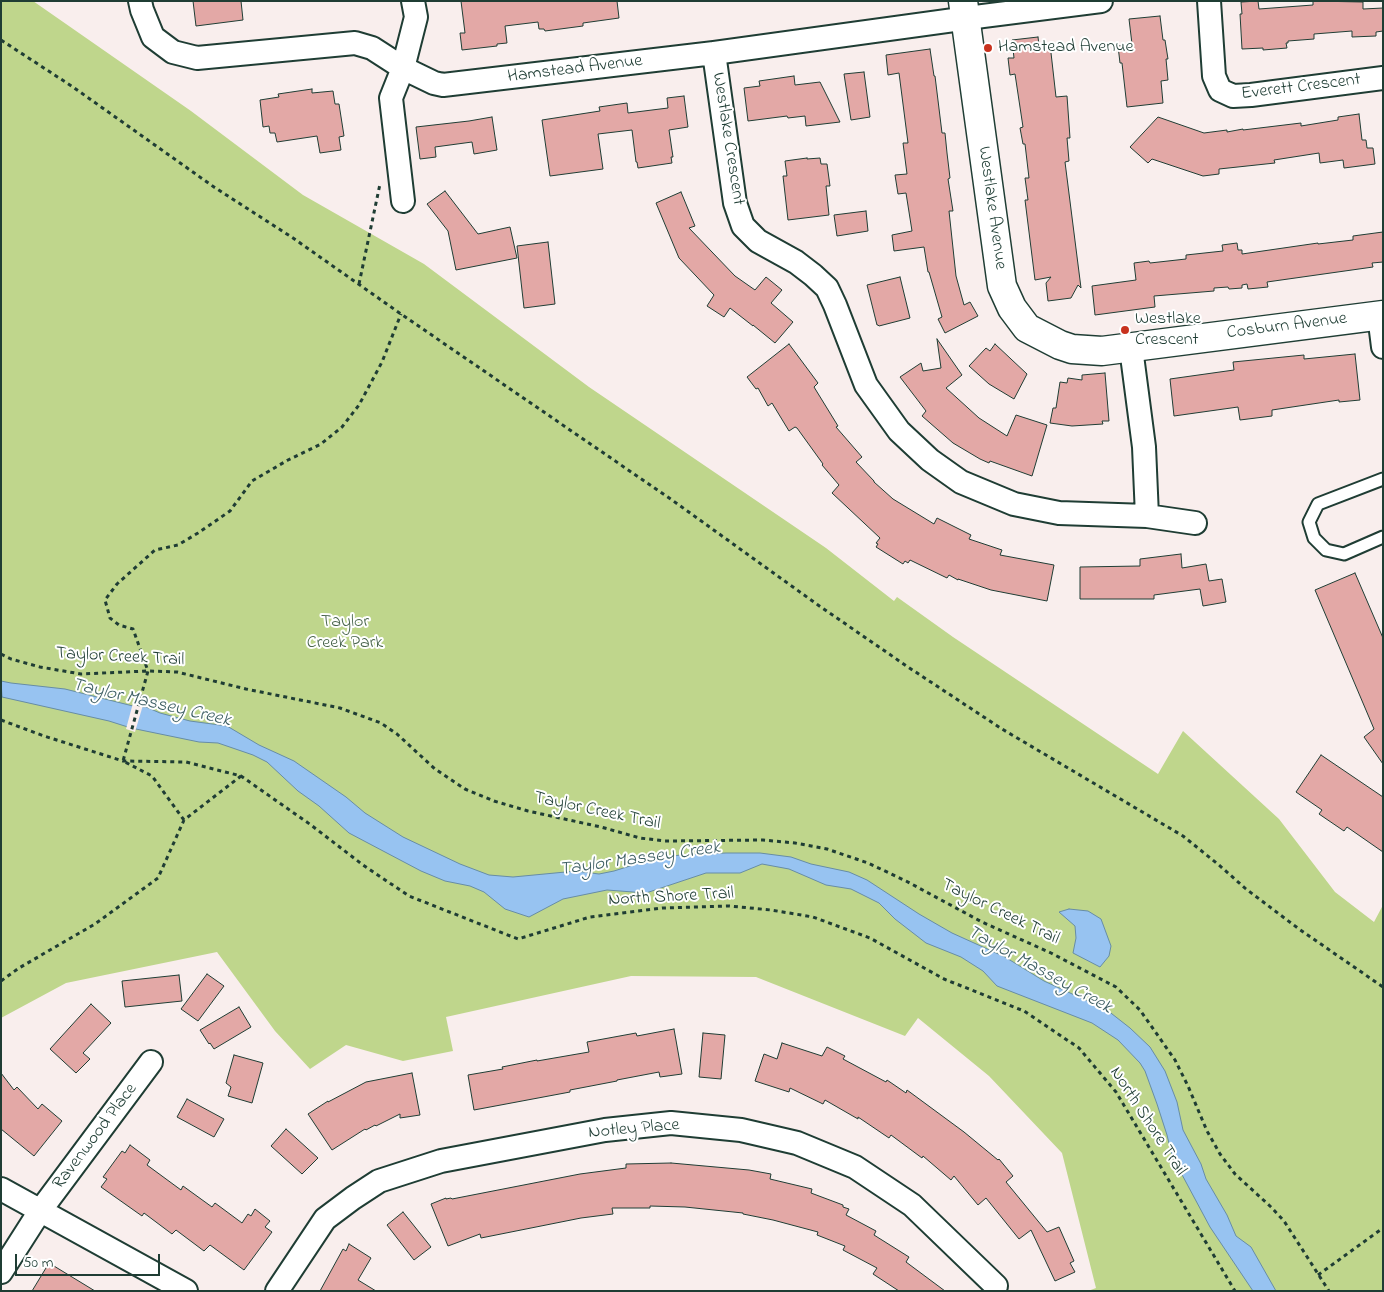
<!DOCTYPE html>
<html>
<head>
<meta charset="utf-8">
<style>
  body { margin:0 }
  #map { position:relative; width:1384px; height:1292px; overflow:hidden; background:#f9eeed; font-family:"Indie Flower",sans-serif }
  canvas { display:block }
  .frame { position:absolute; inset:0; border:2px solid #1f3d34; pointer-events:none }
  .scale { position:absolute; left:15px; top:1254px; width:145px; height:22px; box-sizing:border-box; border:2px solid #1f3d34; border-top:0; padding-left:6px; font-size:15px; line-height:18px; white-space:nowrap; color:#1f3d34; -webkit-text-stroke:4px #fff; paint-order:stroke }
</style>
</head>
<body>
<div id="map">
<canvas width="1384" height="1292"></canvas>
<div class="frame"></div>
<div class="scale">50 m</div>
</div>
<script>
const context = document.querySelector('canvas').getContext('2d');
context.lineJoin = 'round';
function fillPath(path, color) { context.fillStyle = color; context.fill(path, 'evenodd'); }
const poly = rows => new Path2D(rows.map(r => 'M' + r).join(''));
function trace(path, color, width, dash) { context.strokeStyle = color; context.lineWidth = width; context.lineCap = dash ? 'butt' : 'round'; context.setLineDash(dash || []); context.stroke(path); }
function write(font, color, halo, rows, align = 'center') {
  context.font = font + ' "Indie Flower",sans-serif'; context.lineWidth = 4; context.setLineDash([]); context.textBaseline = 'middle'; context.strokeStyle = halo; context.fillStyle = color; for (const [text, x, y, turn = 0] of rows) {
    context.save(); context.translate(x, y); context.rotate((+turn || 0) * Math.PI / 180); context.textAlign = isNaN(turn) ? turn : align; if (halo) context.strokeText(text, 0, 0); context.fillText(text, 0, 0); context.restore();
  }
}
fillPath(poly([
  [1,1,33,1,191,111,303,195,424,264,589,387,826,548,894,601,897,597,953,637,1158,774,1183,731,1279,819,1335,892,1374,922,1383,905,1383,1291,1088,1291,1096,1288,1062,1153,989,1076,918,1018,905,1036,756,977,631,976,446,1017,453,1051,403,1061,346,1045,310,1069,275,1031,217,952,66,983,1,1018]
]), '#bfd68c');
const water = poly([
  [1,681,11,683,65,689,137,707,146,707,160,713,190,721,227,726,259,745,294,761,346,797,365,813,403,837,460,864,489,875,513,877,576,871,599,874,614,871,649,860,680,855,726,853,760,853,791,857,811,864,849,872,867,880,919,914,952,933,1005,957,1044,981,1107,1010,1130,1028,1150,1047,1165,1071,1177,1102,1183,1130,1201,1164,1206,1179,1227,1215,1236,1236,1251,1247,1276,1291,1253,1291,1210,1227,1172,1156,1167,1135,1157,1104,1145,1071,1140,1063,1118,1040,1092,1023,997,986,983,971,961,957,926,943,895,919,879,903,851,889,826,885,789,869,762,864,740,873,706,873,646,893,607,890,563,899,529,917,505,909,484,892,470,886,445,881,421,871,349,833,319,806,298,791,267,762,253,755,218,743,199,742,131,728,109,721,2,697,1,681],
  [1069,909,1088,911,1101,919,1111,946,1109,956,1100,967,1073,953,1076,938,1075,926,1059,912,1069,909]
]);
fillPath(water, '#97c3f1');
trace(water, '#678da5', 1);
fillPath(poly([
  [133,703,143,705,135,732,126,729]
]), '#f9eeed');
const building = poly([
  [193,1,241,1,243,20,196,26,193,1],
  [461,1,617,1,619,18,583,23,583,26,545,31,544,29,539,29,538,22,505,26,507,43,497,44,497,46,462,50,460,33,465,33,461,1],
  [1258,1,1259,9,1313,5,1313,1,1363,2,1363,9,1383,8,1383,31,1376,32,1376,36,1352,37,1352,31,1314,34,1314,39,1288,41,1288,43,1286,43,1287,48,1263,50,1263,48,1242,49,1240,14,1242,14,1241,2,1258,1],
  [1160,16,1163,40,1165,40,1168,59,1166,59,1168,80,1161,81,1163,103,1127,107,1122,63,1120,63,1118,46,1132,44,1129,19,1160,16],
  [1038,37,1039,45,1050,44,1056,97,1067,96,1070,138,1067,138,1069,161,1065,162,1081,288,1078,285,1071,298,1048,301,1046,283,1051,277,1035,280,1025,200,1028,200,1025,178,1029,178,1025,144,1023,144,1020,128,1023,127,1015,74,1010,75,1008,58,1014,58,1012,40,1038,37],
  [930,49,934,76,935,76,942,133,945,133,947,153,950,178,948,179,953,211,949,211,956,276,964,305,970,302,978,316,945,333,938,319,942,317,929,272,928,272,924,247,894,251,892,235,912,231,906,193,898,194,895,175,907,174,903,143,908,143,899,73,888,75,886,55,930,49],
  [864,72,870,117,851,120,844,74,864,72],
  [794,76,795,85,820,82,840,122,806,126,805,116,788,118,787,116,748,121,744,88,760,86,759,81,794,76],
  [312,89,312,93,333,91,335,104,339,104,344,136,339,137,341,150,320,153,317,136,277,142,275,133,270,133,269,126,263,127,260,100,279,97,278,94,312,89],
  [684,96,688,127,669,130,673,157,671,157,672,163,638,168,637,162,636,162,632,130,598,134,603,169,550,176,542,120,600,111,599,107,627,103,628,113,668,108,667,98,684,96],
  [1359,114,1362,140,1366,140,1367,148,1373,148,1375,164,1344,168,1343,160,1320,163,1319,153,1274,160,1275,163,1219,169,1219,174,1203,176,1152,159,1148,163,1130,147,1158,117,1204,133,1227,130,1227,132,1243,129,1243,130,1301,123,1301,126,1338,120,1338,117,1359,114],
  [492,117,497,150,474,154,472,142,435,147,436,157,420,159,416,127,469,121,492,117],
  [807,158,807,159,820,158,821,164,827,164,830,186,826,186,829,215,788,220,783,176,787,176,785,161,807,158],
  [445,191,478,234,510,227,517,258,456,270,448,231,427,204,445,191],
  [681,192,695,226,689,228,735,276,755,290,766,277,782,290,771,303,793,322,775,343,753,325,753,326,730,308,724,317,707,306,714,295,679,258,656,203,681,192],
  [866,211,868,231,837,236,834,215,866,211],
  [1383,232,1383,262,1372,263,1373,267,1267,282,1268,287,1248,289,1247,284,1242,285,1242,288,1229,289,1228,287,1214,288,1214,291,1154,296,1155,307,1095,315,1092,286,1136,280,1134,263,1149,261,1150,263,1186,259,1186,255,1223,251,1222,245,1237,243,1238,250,1242,250,1242,254,1318,243,1318,244,1353,240,1353,236,1383,232],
  [548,242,555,304,524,308,517,246,548,242],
  [900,277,910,318,879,326,878,325,877,325,867,285,900,277],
  [937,339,962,375,946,388,979,418,1007,436,1016,415,1047,425,1032,476,990,461,989,463,980,459,953,443,922,416,926,411,900,377,921,363,923,371,941,368,937,339],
  [789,344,818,383,814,387,838,426,836,427,862,457,856,462,874,481,874,482,893,499,934,524,937,518,971,535,969,539,1002,550,1000,555,1054,565,1047,601,991,590,958,579,958,580,949,575,947,578,910,560,908,563,905,561,903,564,876,547,878,544,876,543,880,538,832,493,839,485,822,465,823,464,797,428,795,427,789,431,772,403,768,406,758,388,756,389,747,377,789,344],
  [995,344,1027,374,1014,399,989,384,969,366,986,348,990,351,995,344],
  [1355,354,1360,400,1339,402,1339,400,1272,410,1272,416,1240,420,1238,407,1174,416,1170,379,1234,370,1233,362,1304,355,1304,359,1355,354],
  [1105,373,1109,421,1102,421,1103,424,1072,426,1050,423,1053,408,1056,408,1060,382,1067,383,1068,378,1082,380,1082,375,1105,373],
  [1181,554,1182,568,1206,564,1209,581,1222,579,1226,602,1203,606,1200,589,1154,595,1154,599,1080,599,1080,567,1140,566,1140,559,1181,554],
  [1355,573,1383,638,1383,764,1364,737,1374,729,1315,590,1355,573],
  [1321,755,1383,797,1383,852,1347,827,1344,831,1319,814,1322,810,1296,792,1321,755],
  [207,974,224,986,198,1021,181,1009,207,974],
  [179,975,182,1001,125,1007,122,981,179,975],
  [91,1004,111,1023,83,1053,90,1059,76,1073,50,1049,91,1004],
  [239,1007,251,1027,214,1049,210,1043,209,1044,200,1030,239,1007],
  [674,1029,682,1074,660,1077,659,1072,617,1080,617,1081,570,1090,570,1092,474,1110,468,1075,503,1069,502,1067,537,1060,537,1061,589,1052,587,1042,636,1033,637,1036,674,1029],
  [703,1033,725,1035,721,1079,699,1077,703,1033],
  [782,1043,822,1056,827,1047,845,1056,843,1059,886,1082,887,1080,906,1093,907,1090,964,1132,998,1160,999,1159,1013,1176,1006,1182,1047,1232,1059,1227,1074,1261,1070,1263,1075,1272,1055,1281,1031,1230,1019,1239,986,1198,978,1205,954,1176,951,1180,923,1156,922,1158,891,1135,889,1138,858,1117,858,1119,825,1100,823,1104,790,1088,789,1092,755,1081,764,1054,777,1059,782,1043],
  [234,1055,263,1063,252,1103,228,1096,231,1087,226,1083,234,1055],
  [1,1073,14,1090,17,1087,38,1109,42,1104,62,1121,34,1156,1,1129,1,1073],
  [412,1073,420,1115,400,1118,400,1114,376,1126,375,1125,366,1130,365,1129,332,1150,308,1114,328,1101,328,1102,366,1082,412,1073],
  [187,1099,224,1119,214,1137,177,1117,187,1099],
  [286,1129,318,1158,302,1174,271,1146,286,1129],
  [130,1145,150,1160,147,1165,181,1190,183,1186,212,1207,215,1203,242,1223,248,1214,251,1216,255,1209,270,1221,265,1227,272,1232,244,1270,210,1245,204,1251,176,1230,172,1234,144,1213,142,1216,101,1187,107,1179,103,1177,122,1151,125,1153,130,1145],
  [671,1163,749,1170,771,1174,770,1179,812,1189,811,1193,843,1205,843,1207,849,1209,846,1215,876,1231,874,1235,909,1257,906,1262,945,1291,899,1291,873,1274,877,1268,843,1250,845,1246,817,1235,818,1232,773,1220,743,1214,743,1213,685,1207,650,1206,650,1208,612,1208,613,1214,581,1218,481,1238,480,1234,448,1246,431,1204,446,1198,446,1199,451,1198,452,1199,580,1174,626,1168,626,1164,671,1163],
  [403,1212,431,1247,414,1260,387,1225,403,1212],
  [349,1244,371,1258,358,1280,376,1291,320,1291,343,1249,346,1251,349,1244],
  [49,1263,95,1291,32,1291,49,1263]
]);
fillPath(building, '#e3a8a6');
trace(building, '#1f3d34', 1);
const service = poly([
  [1383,479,1318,504,1309,522,1314,538,1326,550,1344,554,1383,537]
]);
const minor = poly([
  [140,1,142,10,153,37,173,52,197,58,355,43,372,48,403,68,434,83,443,85,714,53,983,16,1101,1],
  [1209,1,1214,76,1220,90,1233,96,1251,95,1383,78],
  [714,53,735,203,743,226,758,241,796,262,813,275,827,288,835,305,866,385,899,431,930,460,961,482,1014,504,1059,513,1147,516,1144,447,1131,348],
  [403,201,391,98,403,68,416,17,413,1],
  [1379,315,1383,347],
  [1147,516,1195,523],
  [1,1189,186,1291],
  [1,1272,40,1211,151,1062],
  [277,1291,325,1219,353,1198,379,1181,441,1161,605,1130,671,1123,741,1130,797,1143,855,1167,912,1205,996,1286]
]);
const tertiary = poly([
  [963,1,1002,286,1012,308,1027,328,1060,345,1072,349,1102,351,1383,315]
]);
trace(service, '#1f3d34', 15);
trace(minor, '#1f3d34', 26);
trace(tertiary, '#1f3d34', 31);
trace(poly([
  [1,40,73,87,214,187,293,238,401,314,672,500,818,605,908,667,1002,729,1183,836,1219,865,1246,889,1299,929,1383,987],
  [359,284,380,184],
  [1,654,11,659,40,667,81,674,148,671,177,672,246,689,340,708,381,723,397,734,435,769,465,789,494,801,528,811,601,827,640,838,665,841,763,840,795,843,827,849,868,863,906,881,982,922,1051,953,1116,987,1140,1010,1175,1060,1188,1086,1207,1131,1220,1154,1235,1174,1271,1207,1284,1221,1329,1291],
  [1,720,44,736,123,761,186,762,241,776,311,825,363,865,409,896,518,939,590,917,662,908,729,906,771,910,813,917,870,938,944,979,1024,1011,1079,1048,1116,1092,1235,1291],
  [184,820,152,776,123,761,148,671,133,629,119,625,110,618,105,600,117,584,155,550,178,545,198,533,230,511,252,481,288,460,321,444,342,427,359,405,382,362,401,314],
  [1,981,19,968,95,924,158,878,184,820,241,776],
  [1318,1275,1383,1228]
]), '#1f3d34', 3, [4, 4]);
trace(service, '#fff', 11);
trace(minor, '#fff', 22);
trace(tertiary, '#fff', 28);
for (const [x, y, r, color] of [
  [988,48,5,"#c8321e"],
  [1125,330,5,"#c8321e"]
]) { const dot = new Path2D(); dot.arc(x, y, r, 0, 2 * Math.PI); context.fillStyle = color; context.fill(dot); trace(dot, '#fff', 2); }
write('18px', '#1f3d34', '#fff', [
  ["Hamstead Avenue",998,48],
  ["Westlake",1135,320],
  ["Crescent",1135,341]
], 'left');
write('18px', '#1f3d34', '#fff', [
  ["Hamstead Avenue",575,70,-7],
  ["Everett Crescent",1301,88,-7],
  ["Westlake Crescent",727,139,81],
  ["Westlake Avenue",991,208,82],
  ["Cosburn Avenue",1287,327,-7],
  ["Taylor Creek Trail",120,658,3],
  ["Taylor Creek Trail",597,812,12],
  ["North Shore Trail",671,898,-3],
  ["Taylor Creek Trail",1000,913,26],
  ["North Shore Trail",1147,1122,57],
  ["Notley Place",634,1130,-5],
  ["Ravenwood Place",96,1137,-53]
]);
write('18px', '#47634a', '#fff', [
  ["Taylor",345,623],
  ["Creek Park",345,644]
]);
write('italic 19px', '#3d5e63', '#fff', [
  ["Taylor Massey Creek",151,704,13],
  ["Taylor Massey Creek",640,860,-8],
  ["Taylor Massey Creek",1039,971,29]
]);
</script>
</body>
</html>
